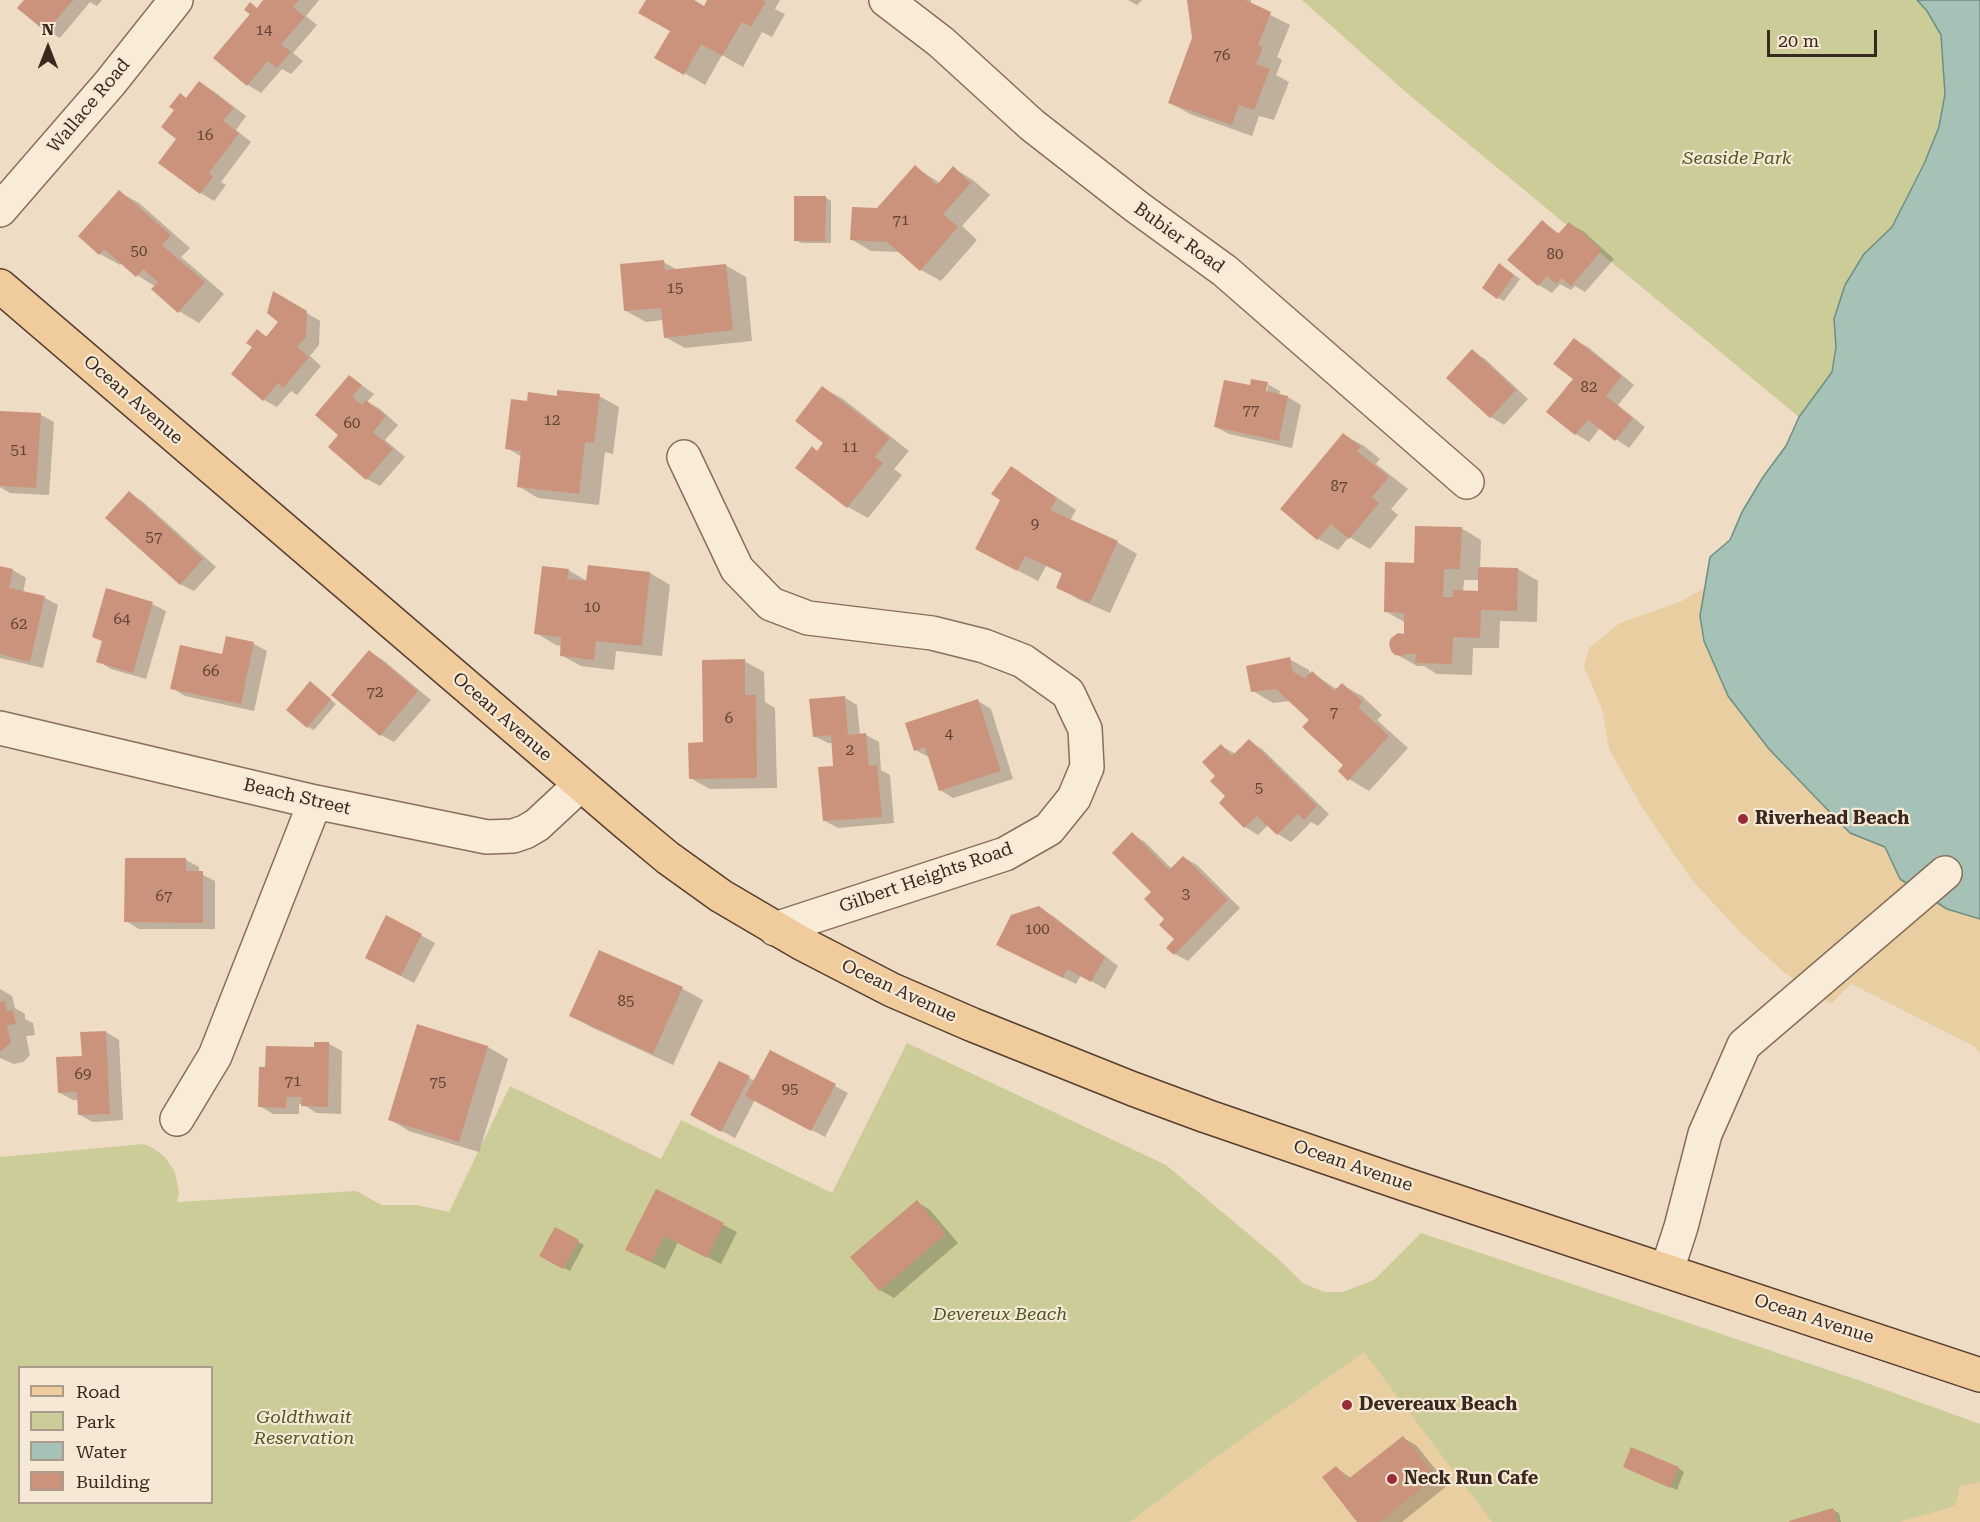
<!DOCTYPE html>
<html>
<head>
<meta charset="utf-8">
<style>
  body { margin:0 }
  #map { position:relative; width:1980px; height:1522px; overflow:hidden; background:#eedcc4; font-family:"Roboto Serif",serif }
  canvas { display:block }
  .legend { position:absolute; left:18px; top:1366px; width:195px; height:138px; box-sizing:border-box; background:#f5e8d4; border:2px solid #aa9b8c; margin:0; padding:8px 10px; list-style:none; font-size:18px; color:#39281f }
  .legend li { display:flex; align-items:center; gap:12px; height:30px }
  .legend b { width:30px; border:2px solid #aa9b8c }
  .north { position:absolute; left:18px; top:18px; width:60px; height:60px; -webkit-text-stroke:4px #f5e8d4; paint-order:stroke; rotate:0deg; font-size:16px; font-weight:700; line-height:24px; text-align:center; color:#39281f }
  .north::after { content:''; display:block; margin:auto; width:21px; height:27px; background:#39281f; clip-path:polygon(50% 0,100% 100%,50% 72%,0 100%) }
  .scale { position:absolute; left:1767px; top:30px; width:110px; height:27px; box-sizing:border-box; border:3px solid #39281f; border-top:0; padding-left:8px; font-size:18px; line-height:21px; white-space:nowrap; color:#39281f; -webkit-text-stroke:4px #f5e8d4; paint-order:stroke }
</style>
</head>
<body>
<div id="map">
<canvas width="1980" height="1522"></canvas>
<ul class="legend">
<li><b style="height:8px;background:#f0cc9d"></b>Road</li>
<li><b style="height:16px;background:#cccc98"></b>Park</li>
<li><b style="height:16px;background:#a6c1b6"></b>Water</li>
<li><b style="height:16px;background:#cb937b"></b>Building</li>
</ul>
<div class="north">N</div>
<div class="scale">20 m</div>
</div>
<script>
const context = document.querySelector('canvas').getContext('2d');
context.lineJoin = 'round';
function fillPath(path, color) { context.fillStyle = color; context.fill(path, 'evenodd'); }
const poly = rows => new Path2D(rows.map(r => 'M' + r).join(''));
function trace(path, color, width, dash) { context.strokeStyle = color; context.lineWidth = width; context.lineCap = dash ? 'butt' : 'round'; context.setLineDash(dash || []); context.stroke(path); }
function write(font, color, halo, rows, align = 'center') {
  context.font = font + ' "Roboto Serif",serif'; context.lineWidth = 4.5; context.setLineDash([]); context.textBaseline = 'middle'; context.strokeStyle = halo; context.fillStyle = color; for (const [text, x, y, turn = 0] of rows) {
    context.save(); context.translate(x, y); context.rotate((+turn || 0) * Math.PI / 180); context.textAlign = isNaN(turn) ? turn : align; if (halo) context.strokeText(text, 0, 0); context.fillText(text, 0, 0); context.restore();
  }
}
fillPath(poly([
  [1302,0,1917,0,1927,11,1941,35,1945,94,1939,127,1924,164,1892,227,1864,254,1834,319,1836,347,1832,372,1799,417,1408,94],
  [907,1043,1166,1165,1276,1257,1304,1284,1325,1292,1342,1292,1374,1280,1421,1233,1861,1381,1980,1424,1980,1522,0,1522,0,1157,144,1144,153,1148,164,1156,175,1172,179,1193,177,1202,356,1191,382,1205,417,1205,449,1212,510,1086,661,1159,681,1120,832,1193],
  [20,1368,212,1368,212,1502,20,1502]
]), '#cccc98');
fillPath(poly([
  [1706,587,1700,616,1728,696,1769,749,1850,833,1885,847,1895,869,1947,909,1980,919,1980,1053,1974,1046,1851,984,1831,1004,1786,974,1740,932,1691,879,1640,804,1609,749,1602,709,1584,667,1589,648,1620,623,1682,601],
  [1364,1352,1492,1522,1130,1522,1216,1457],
  [1980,1482,1980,1522,1899,1522,1955,1506,1960,1486]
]), '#e9cea2');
const water = poly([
  [1917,0,1980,0,1980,919,1947,909,1900,879,1885,847,1850,833,1769,749,1728,696,1704,641,1700,616,1710,557,1730,540,1742,512,1763,477,1786,446,1799,417,1832,372,1836,347,1834,319,1845,285,1864,254,1892,227,1924,164,1939,127,1945,94,1941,35,1927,11,1917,0]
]);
fillPath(water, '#a6c1b6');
trace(water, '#6d8f83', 1.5);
fillPath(poly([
  [26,0,102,0,97,6,90,2,60,38,47,31],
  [265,0,319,0,306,16,317,25,293,53,303,61,291,74,282,69,261,93,248,85,216,58,252,14,250,4,258,9],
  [647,0,691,0,704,8,709,0,780,0,775,9,785,14,772,37,762,32,743,67,722,55,705,85,657,57,672,31],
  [1128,0,1142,0,1137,5],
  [1189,0,1251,0,1251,5,1290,25,1277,57,1282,60,1276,75,1289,82,1274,120,1259,116,1252,136,1190,114,1170,103,1193,38],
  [199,83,212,90,246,116,236,130,251,142,221,182,226,185,214,201,201,193,160,162,178,139],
  [915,167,940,183,953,168,973,180,990,195,962,226,977,240,941,281,921,270,901,252,871,251,851,239],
  [119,192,139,203,190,248,181,257,224,294,199,323,179,311,156,287,137,275,122,262,120,265,100,254],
  [825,197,831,201,831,243,802,243,795,240],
  [1542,222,1560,234,1569,224,1583,231,1614,259,1585,292,1575,286,1571,290,1560,284,1552,293,1539,285,1509,259],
  [663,262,678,270,725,265,746,277,752,341,685,348,665,337,663,320,646,322,626,311],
  [1506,269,1520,279,1504,301,1498,298],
  [274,293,320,321,319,345,310,356,321,366,297,395,291,391,277,407,264,400,233,374,254,347,257,331,268,337,281,322],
  [1574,340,1588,347,1634,385,1618,405,1645,427,1629,448,1600,428,1589,442,1576,434,1548,412,1575,379],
  [1472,351,1485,359,1528,399,1504,425,1491,417,1448,378],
  [350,377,374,394,367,402,380,409,398,425,385,440,405,457,380,486,367,479,330,447,340,435],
  [1267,384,1280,391,1279,395,1288,397,1301,405,1292,448,1229,434,1216,427,1251,387],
  [1265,386,1268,386,1266,398],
  [823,388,843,399,909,451,894,469,902,475,868,518,848,507,818,452,825,442],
  [599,396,619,407,613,454,605,452,599,505,538,498,518,486,522,457,507,448,528,402,558,397],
  [41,415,54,422,49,495,10,493,0,487,0,439],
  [1344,435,1364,446,1380,459,1376,464,1408,489,1391,509,1398,515,1370,549,1349,537,1338,550,1318,539],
  [1012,468,1076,510,1070,521,1117,542,1137,554,1110,613,1078,599,1058,587,1063,574,1046,566,1038,581,977,549,1002,499],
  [129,493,142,501,216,567,194,591,180,584],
  [1461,528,1481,540,1480,569,1518,569,1538,581,1537,622,1500,621,1499,648,1473,648,1472,675,1437,674,1424,666,1417,666,1396,654,1406,635,1406,623,1385,611,1416,565],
  [1464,580,1480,580,1479,592,1463,592],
  [589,566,650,573,670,585,662,656,616,651,614,670,581,666,561,655,562,646,556,645,536,633,568,570,587,581],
  [0,567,13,570,26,578,23,593,45,598,58,605,43,668,0,658],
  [152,604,166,611,146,679,111,669,98,661,104,642,93,636],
  [254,644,267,651,254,711,185,696,172,688,223,656],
  [370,652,383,660,431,700,394,742,381,735,333,694],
  [1289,659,1309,670,1310,675,1312,673,1338,690,1342,685,1362,696,1382,715,1377,720,1408,748,1369,791,1349,779,1345,765,1311,719,1290,701,1273,703,1253,691],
  [744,661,764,672,765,702,775,708,777,788,710,789,690,778],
  [311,683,336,704,314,730,308,727],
  [844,697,857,705,860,735,866,735,879,742,881,770,890,775,894,823,838,828,825,821,835,767,833,743,828,743,814,736],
  [978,701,991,709,1013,779,953,798,940,790,929,757,915,750],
  [1249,741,1262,749,1329,814,1318,826,1311,822,1291,842,1278,834,1268,825,1258,835,1245,827,1217,776,1221,746,1236,754],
  [1132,834,1145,842,1172,869,1183,857,1197,865,1240,908,1188,961,1175,954,1176,939,1153,892],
  [186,860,199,867,199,873,215,881,215,929,139,929,126,921],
  [1039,908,1053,916,1118,966,1105,989,1081,975,1076,984,1011,952],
  [387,917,435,943,414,983,380,965],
  [599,952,683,989,703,1000,673,1065,591,1027,571,1015],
  [0,989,12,996,15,1008,25,1014,25,1019,33,1023,35,1035,26,1036,30,1055,23,1062,14,1064,0,1058],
  [418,1026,488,1047,508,1059,479,1152,409,1131,389,1119],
  [106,1032,119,1040,123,1120,93,1122,80,1115,79,1100,73,1100,60,1093,83,1058],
  [329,1044,342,1051,341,1114,316,1113,303,1104,299,1104,299,1114,273,1114,260,1106,267,1068],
  [720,1063,755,1081,835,1086,848,1093,825,1137,755,1100,735,1138,705,1122],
  [657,1191,737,1232,721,1264,678,1242,665,1269,640,1257],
  [917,1202,930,1210,958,1243,894,1298,880,1290,853,1257],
  [556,1229,584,1245,570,1271,541,1255],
  [1403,1438,1416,1445,1448,1485,1402,1522,1359,1522,1336,1467,1352,1479],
  [1678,1468,1684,1472,1677,1490,1631,1470],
  [1833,1510,1839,1513,1841,1522,1792,1522]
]), '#0003');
fillPath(poly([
  [24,0,73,0,46,32,17,8],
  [263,0,299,0,293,7,305,17,281,44,291,52,277,68,268,61,247,86,213,58,250,14,244,10,250,2,257,8],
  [646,0,694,0,704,6,707,0,763,0,766,2,751,27,742,22,722,56,701,44,684,75,654,58,670,31,638,13],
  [1187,0,1245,0,1271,12,1258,45,1263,47,1256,64,1270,69,1254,110,1239,105,1232,125,1168,103,1192,38],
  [199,81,234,108,223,121,239,133,209,173,213,177,200,194,158,163,176,139,161,127,174,110,169,107,180,93,186,98],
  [915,165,937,185,953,166,971,183,943,214,958,227,920,271,887,242,850,240,852,207,877,208],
  [119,190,171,235,162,245,205,282,178,313,151,289,158,282,143,269,136,277,104,249,99,255,78,236],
  [794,196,826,196,825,241,794,241],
  [1542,220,1558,234,1569,222,1602,250,1571,286,1562,278,1556,284,1547,276,1538,286,1507,260],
  [664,260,665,270,726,264,733,330,664,338,661,308,624,311,620,264],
  [1499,263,1514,275,1497,299,1482,288],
  [273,291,307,311,306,337,297,347,309,357,283,388,278,383,263,401,231,374,252,347,246,343,257,329,266,337,278,322,267,313],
  [1574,338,1622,376,1606,396,1633,418,1615,441,1588,420,1575,435,1546,412,1573,379,1553,364],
  [1472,349,1516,390,1490,418,1446,378],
  [349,375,362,385,352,397,362,405,366,400,386,416,373,432,393,449,366,480,328,447,338,435,315,415],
  [1251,379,1268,382,1266,391,1288,396,1279,441,1214,427,1224,380,1250,385],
  [822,386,890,438,875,457,883,463,847,508,795,468,812,446,817,451,823,443,795,421],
  [557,390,600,394,594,443,585,442,579,494,517,487,521,451,505,449,511,399,527,401,528,392,557,396],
  [0,411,41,413,36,488,0,486],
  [1343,433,1361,447,1357,451,1389,477,1372,497,1379,503,1349,539,1331,524,1317,540,1280,509],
  [1011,466,1057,498,1050,510,1118,541,1090,603,1056,588,1062,573,1025,556,1017,571,975,549,1000,500,991,494],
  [129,491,203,559,180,585,105,518],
  [1415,526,1462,527,1460,569,1444,569,1443,597,1453,597,1453,590,1478,591,1478,567,1518,568,1517,611,1481,610,1480,638,1453,637,1452,664,1415,663,1416,654,1407,654,1401,656,1395,655,1391,651,1389,643,1391,638,1398,633,1404,634,1404,613,1384,612,1385,562,1414,563],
  [588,565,650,572,642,646,596,641,594,660,560,656,561,637,534,634,542,566,569,569,567,579,586,581],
  [0,566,13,569,9,588,45,596,30,662,0,654],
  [106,588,153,602,133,673,96,662,102,641,92,637],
  [226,636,254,642,241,704,170,689,180,645,222,654],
  [369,650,418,691,380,736,331,695],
  [1290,657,1293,672,1305,678,1312,671,1334,691,1342,683,1363,702,1358,707,1389,736,1348,781,1338,771,1343,765,1302,727,1309,720,1276,689,1251,692,1246,666],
  [745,659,745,695,756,695,757,778,689,779,688,743,703,742,702,660],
  [310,681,331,699,307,728,286,710],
  [845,696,848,735,866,733,869,766,877,765,882,817,823,821,818,767,833,766,831,735,813,737,809,699],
  [978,699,1001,771,939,791,925,747,914,751,905,723],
  [1249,739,1317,806,1304,820,1298,814,1277,835,1257,816,1244,828,1219,803,1225,796,1210,781,1215,776,1202,762,1221,744,1232,756],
  [1132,832,1169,870,1183,856,1228,900,1174,955,1166,948,1174,939,1159,925,1164,919,1144,899,1151,892,1112,853],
  [125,858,186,858,186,871,203,871,203,923,124,922],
  [1039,906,1105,957,1091,982,1067,969,1063,978,996,945,1011,915],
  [386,915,422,934,401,976,365,958],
  [599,950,683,987,653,1054,569,1016],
  [5,1001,7,1011,13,1010,16,1024,7,1025,11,1043,0,1052,0,1002],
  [417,1024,488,1046,459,1142,388,1120],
  [106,1031,110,1114,78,1115,77,1092,58,1093,56,1057,82,1056,80,1032],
  [314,1042,329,1042,328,1107,301,1106,302,1097,287,1097,286,1108,258,1107,259,1067,265,1067,266,1046,314,1047],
  [770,1050,836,1084,811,1131,745,1096],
  [719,1061,750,1076,721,1132,690,1115],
  [656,1189,724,1223,707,1258,664,1236,651,1262,625,1250],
  [917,1200,946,1234,879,1291,850,1257],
  [555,1227,579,1240,563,1269,539,1256],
  [1403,1436,1436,1477,1379,1522,1357,1522,1322,1477,1336,1466,1347,1480],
  [1631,1447,1679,1467,1670,1488,1623,1467],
  [1833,1508,1837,1522,1789,1522,1789,1521]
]), '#cb937b');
const minor = poly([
  [886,0,941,42,1032,125,1137,207,1225,271,1467,482],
  [0,210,110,83,176,0],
  [684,457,737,569,771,604,808,618,932,633,984,646,1023,661,1068,693,1085,729,1087,767,1074,798,1049,829,1005,854,775,929],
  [0,728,315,802,487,837,513,836,525,832,537,825,580,785],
  [177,1119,215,1056,315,802],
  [1667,1270,1681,1227,1705,1134,1744,1045,1945,873]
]);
const major = poly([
  [0,286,626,823,668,858,721,896,801,943,892,990,973,1025,1133,1089,1206,1116,1404,1184,1980,1375]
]);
trace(minor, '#886e5b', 36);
trace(major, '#563d2f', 36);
trace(minor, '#f8ebd8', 33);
trace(major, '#f0cc9d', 33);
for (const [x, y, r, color] of [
  [1743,819,6,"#972b39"],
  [1347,1405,6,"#972b39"],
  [1392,1479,6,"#972b39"]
]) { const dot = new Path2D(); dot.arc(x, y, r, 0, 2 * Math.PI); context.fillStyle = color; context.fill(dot); trace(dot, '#f5e8d4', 2); }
write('15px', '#5e4336', null, [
  ["14",264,31],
  ["76",1222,56],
  ["16",205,136],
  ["71",901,221],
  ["50",139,252],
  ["80",1555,255],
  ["15",675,289],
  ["82",1589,388],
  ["77",1251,411],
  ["12",552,421],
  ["60",352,424],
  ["11",850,448],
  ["51",19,451],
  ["87",1339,487],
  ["9",1035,525],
  ["57",154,538],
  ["10",592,608],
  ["64",122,620],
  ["62",19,625],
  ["66",211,672],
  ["72",375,693],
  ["7",1334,713],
  ["6",729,719],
  ["4",949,735],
  ["2",850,751],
  ["5",1259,789],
  ["3",1186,895],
  ["67",164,897],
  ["100",1037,930],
  ["85",626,1002],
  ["69",83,1075],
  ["71",293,1082],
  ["75",438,1083],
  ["95",790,1090]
]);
write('18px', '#39281f', '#f5e8d4', [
  ["Wallace Road",89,106,-50],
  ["Bubier Road",1179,238,36],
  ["Ocean Avenue",133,400,41],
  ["Ocean Avenue",502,717,41],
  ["Beach Street",297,797,13],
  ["Gilbert Heights Road",926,878,-19],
  ["Ocean Avenue",899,991,25],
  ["Ocean Avenue",1353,1166,19],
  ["Ocean Avenue",1814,1319,18]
]);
write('italic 18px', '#4f5525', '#f5e8d4', [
  ["Seaside Park",1737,159],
  ["Devereux Beach",1000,1315],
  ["Goldthwait",304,1418],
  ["Reservation",304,1439]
]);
write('bold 18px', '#39281f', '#f5e8d4', [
  ["Riverhead Beach",1755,819],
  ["Devereaux Beach",1359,1405],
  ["Neck Run Cafe",1404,1479]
], 'left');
</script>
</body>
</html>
